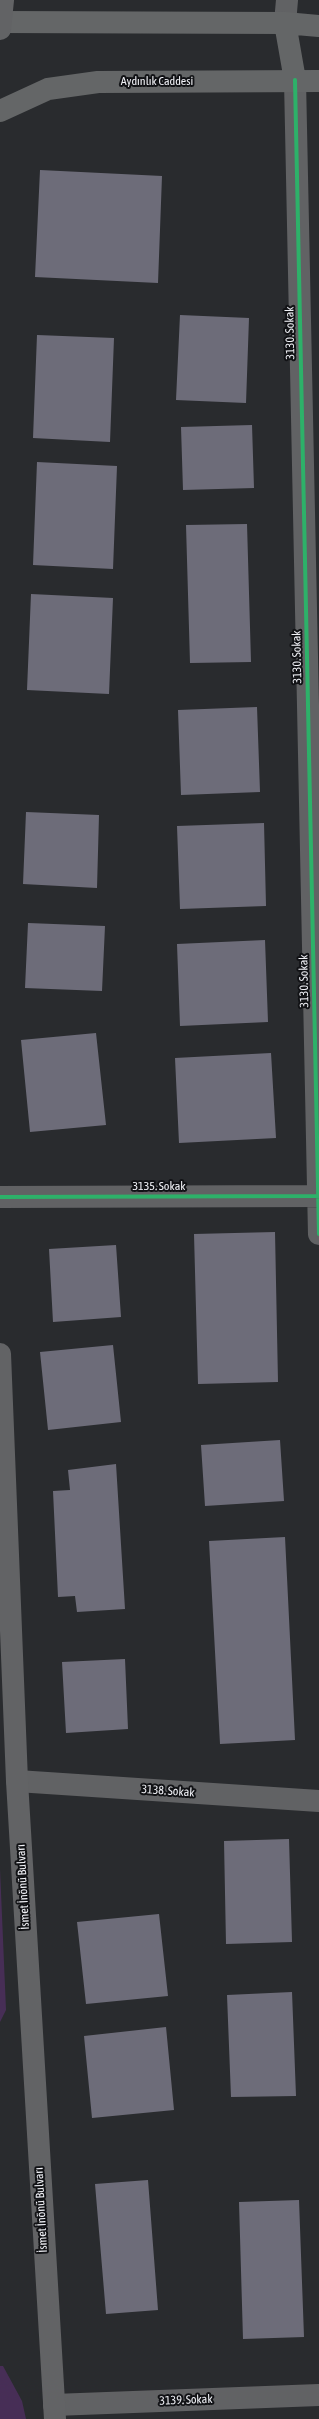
<!DOCTYPE html>
<html>
<head>
<meta charset="utf-8">
<style>
  body { margin:0 }
  canvas { display:block; background:#292b2e }
</style>
</head>
<body>
<canvas width="319" height="2419"></canvas>
<script>
const context = document.querySelector('canvas').getContext('2d');
context.lineJoin = 'round';
function fillPath(path, color) { context.fillStyle = color; context.fill(path, 'evenodd'); }
const poly = rows => new Path2D(rows.map(r => 'M' + r).join(''));
function trace(path, color, width, dash) { context.strokeStyle = color; context.lineWidth = width; context.lineCap = dash ? 'butt' : 'round'; context.setLineDash(dash || []); context.stroke(path); }
function write(font, color, halo, rows, align = 'center') {
  context.font = font + ' "Asap Condensed",sans-serif'; context.lineWidth = 4; context.setLineDash([]); context.textBaseline = 'middle'; context.strokeStyle = halo; context.fillStyle = color; for (const [text, x, y, turn = 0] of rows) {
    context.save(); context.translate(x, y); context.rotate((+turn || 0) * Math.PI / 180); context.textAlign = isNaN(turn) ? turn : align; if (halo) context.strokeText(text, 0, 0); context.fillText(text, 0, 0); context.restore();
  }
}
fillPath(poly([
  [0,1869,6,2010,0,2022],
  [0,2366,3,2366,22,2401,26,2419,0,2419]
]), '#472e56');
fillPath(poly([
  [40,170,162,176,158,283,35,277],
  [180,315,249,318,246,403,176,400],
  [37,335,114,338,110,442,33,438],
  [252,425,254,488,183,490,181,427],
  [37,462,117,466,113,569,33,565],
  [247,524,251,662,190,663,186,525],
  [31,594,113,598,109,694,27,690],
  [257,707,260,792,181,795,178,710],
  [26,812,99,815,97,888,23,884],
  [264,823,266,906,180,909,177,826],
  [28,923,105,926,102,991,25,988],
  [265,940,268,1022,180,1026,177,944],
  [96,1033,106,1125,30,1132,21,1040],
  [271,1053,276,1138,179,1143,175,1058],
  [275,1232,278,1382,198,1384,194,1234],
  [116,1245,121,1317,53,1322,49,1249],
  [113,1345,121,1422,48,1430,40,1352],
  [280,1440,284,1501,205,1506,201,1445],
  [116,1464,125,1609,77,1612,75,1596,58,1597,53,1491,70,1490,68,1470],
  [285,1537,295,1740,220,1744,209,1541],
  [125,1659,128,1729,66,1733,62,1662],
  [289,1839,292,1942,226,1944,224,1841],
  [159,1914,168,1996,86,2004,77,1922],
  [292,1992,296,2096,231,2097,227,1995],
  [166,2027,174,2110,92,2118,84,2036],
  [148,2180,158,2310,106,2314,95,2184],
  [299,2200,304,2337,243,2339,239,2202]
]), '#6d6c79');
trace(poly([
  [285,23,287,0],
  [295,80,319,1234],
  [0,1197,319,1196],
  [17,1781,319,1801],
  [54,2405,319,2395]
]), '#616264', 22);
trace(poly([
  [0,22,285,23,319,26],
  [285,23,295,80],
  [0,111,48,89,98,82,319,81]
]), '#646667', 22);
trace(poly([
  [0,29,3,0],
  [0,1354,17,1781,55,2419]
]), '#626365', 22);
trace(poly([
  [295,80,319,1234],
  [0,1197,319,1196]
]), '#2db169', 4);
write('12px', '#f1f2f7', '#111215', [
  ["Aydınlık Caddesi",157,81],
  ["3130. Sokak",290,333,-91],
  ["3130. Sokak",297,657,-91],
  ["3130. Sokak",304,981,-91],
  ["3135. Sokak",159,1186],
  ["3138. Sokak",168,1791,4],
  ["İsmet İnönü Bulvarı",23,1887,-93],
  ["İsmet İnönü Bulvarı",41,2210,-93],
  ["3139. Sokak",186,2400,-2]
]);
</script>
</body>
</html>
